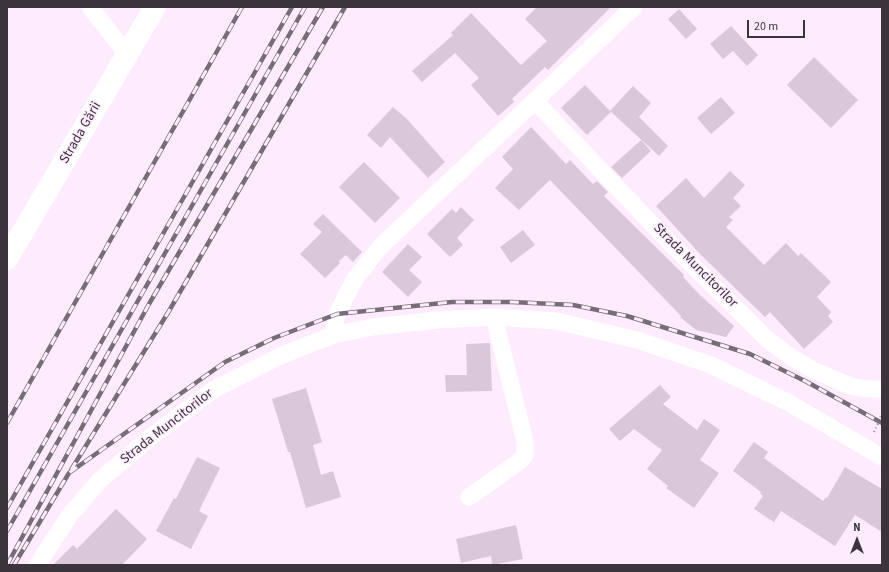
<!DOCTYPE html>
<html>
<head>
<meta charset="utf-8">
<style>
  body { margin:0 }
  #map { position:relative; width:889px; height:572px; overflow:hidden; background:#feecfe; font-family:"Source Sans 3",sans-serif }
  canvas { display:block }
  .frame { position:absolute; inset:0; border:8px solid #3b343b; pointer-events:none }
  .north { position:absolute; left:837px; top:520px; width:40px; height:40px; -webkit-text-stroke:3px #feecfe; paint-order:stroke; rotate:0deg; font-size:11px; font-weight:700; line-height:16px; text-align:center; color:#3b343b }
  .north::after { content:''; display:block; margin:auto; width:14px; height:18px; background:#3b343b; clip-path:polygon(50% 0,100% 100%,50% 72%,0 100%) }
  .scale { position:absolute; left:747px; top:20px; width:58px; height:18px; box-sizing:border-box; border:2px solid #3b343b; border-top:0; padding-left:5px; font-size:12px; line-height:14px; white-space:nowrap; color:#3b343b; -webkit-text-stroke:3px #feecfe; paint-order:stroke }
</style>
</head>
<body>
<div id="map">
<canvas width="889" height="572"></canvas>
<div class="frame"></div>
<div class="north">N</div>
<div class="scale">20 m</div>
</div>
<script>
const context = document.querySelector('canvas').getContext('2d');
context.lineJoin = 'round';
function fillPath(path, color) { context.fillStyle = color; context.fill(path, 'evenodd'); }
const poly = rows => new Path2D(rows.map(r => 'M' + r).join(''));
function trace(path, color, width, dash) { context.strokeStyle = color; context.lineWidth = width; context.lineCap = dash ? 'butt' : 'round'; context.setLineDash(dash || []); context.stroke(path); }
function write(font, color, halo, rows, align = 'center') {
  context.font = font + ' "Source Sans 3",sans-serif'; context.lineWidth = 3; context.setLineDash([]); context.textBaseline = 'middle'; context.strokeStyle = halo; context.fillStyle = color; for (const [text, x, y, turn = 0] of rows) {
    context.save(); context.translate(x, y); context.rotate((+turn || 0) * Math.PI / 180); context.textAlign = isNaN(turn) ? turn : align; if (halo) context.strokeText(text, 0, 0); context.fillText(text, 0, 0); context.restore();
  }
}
fillPath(poly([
  [537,7,611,7,548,70,545,67,512,99,514,102,498,116,471,85,479,78,455,53,422,82,412,71,453,35,451,33,471,13,521,65,547,41,525,19],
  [679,9,697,29,686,39,668,19],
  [731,26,758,55,747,66,733,51,723,59,710,44],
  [814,57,858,100,831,128,787,85],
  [585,85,611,112,587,135,561,108],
  [633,86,651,103,639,117,668,146,659,156,610,111],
  [721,97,735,113,711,134,697,118],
  [393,107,407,119,445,162,428,178,390,137,381,148,367,135],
  [531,127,566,164,570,160,593,184,597,181,608,192,604,196,684,275,683,277,699,294,734,326,726,337,696,330,680,317,681,316,550,180,519,210,495,188,513,169,502,157],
  [641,140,651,151,622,178,611,167],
  [364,162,400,198,375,223,339,187],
  [730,171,745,185,733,198,741,206,729,217,733,220,726,227,764,265,786,243,798,256,801,253,831,282,817,297,831,312,828,316,833,322,804,349,770,312,765,317,701,255,656,206,686,178,704,198],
  [461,207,474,220,457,238,463,245,450,257,427,234,452,209,456,213],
  [323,214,362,252,353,262,346,255,339,261,340,263,325,278,300,254,322,232,313,224],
  [523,230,535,245,511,263,500,247],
  [408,244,422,257,409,270,422,282,408,297,382,272],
  [490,343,492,391,446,392,445,375,467,375,466,344],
  [660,385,671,397,663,404,697,430,704,419,720,430,700,460,719,473,694,508,666,488,668,486,647,469,662,450,634,429,620,441,609,429],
  [306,388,322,442,313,445,321,475,333,471,341,497,306,508,290,452,288,452,272,399],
  [754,442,768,452,764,458,823,501,826,497,827,498,845,467,882,489,882,532,855,515,835,546,781,511,774,522,754,509,763,496,760,493,761,492,733,471],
  [197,457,220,468,199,511,208,516,191,549,156,531,174,498,176,499],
  [116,509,147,539,122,565,53,565,73,545,77,549],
  [516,525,523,559,492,565,491,556,461,563,456,539]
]), '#dac7da');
trace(poly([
  [874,432,882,414]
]), '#9a8e9a', 2.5, [1, 3]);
trace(poly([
  [90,7,127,54],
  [535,101,670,243,768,340,791,357,813,370,834,379,850,386,867,389,882,389],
  [333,335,337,314,346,296,355,279,380,247,634,7],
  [469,497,520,461,525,455,525,441,494,317],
  [37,565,70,515,100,480,151,437,213,390,280,356,333,335,373,327,437,320,494,317,556,321,637,340,711,365,789,403,882,457]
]), '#fff', 17);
trace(poly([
  [7,259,155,7]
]), '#fff', 22);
const rail = poly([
  [7,423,242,7],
  [71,470,169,311,345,7],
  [7,508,292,7],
  [7,531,305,7],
  [7,565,149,304,323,7],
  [14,565,69,473,225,362,274,338,337,314,452,302,512,302,573,305,627,316,750,354,807,382,882,423]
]);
trace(rail, '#776d77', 4.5);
trace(rail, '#feecfe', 3, [9]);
write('14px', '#3b343b', '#feecfe', [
  ["Strada Gării",81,133,-60],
  ["Strada Muncitorilor",695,266,45],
  ["Strada Muncitorilor",167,427,-38]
]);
</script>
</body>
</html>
